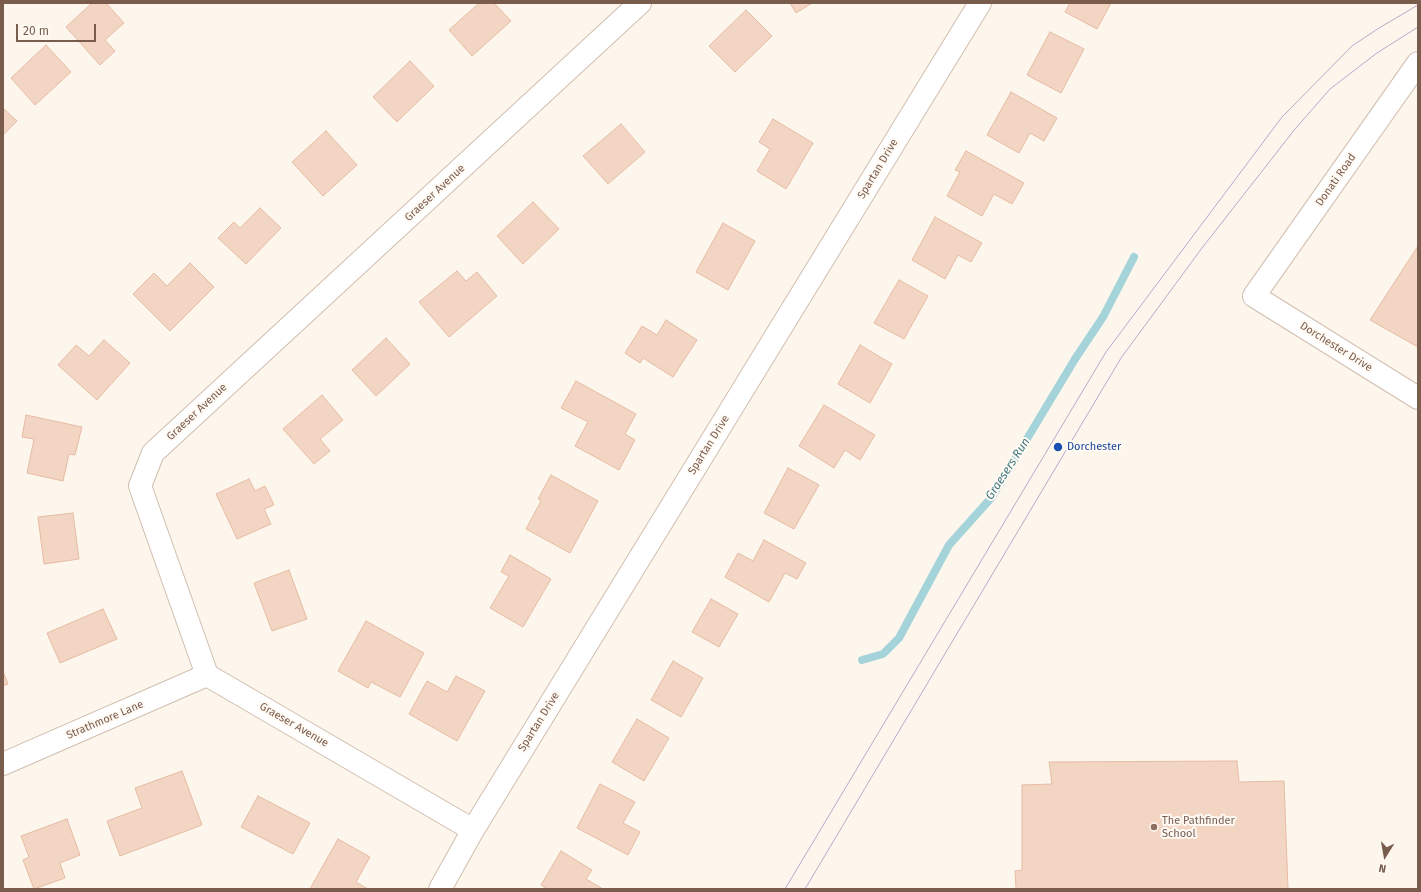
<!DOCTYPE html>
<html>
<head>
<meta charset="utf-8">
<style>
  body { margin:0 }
  #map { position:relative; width:1421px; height:892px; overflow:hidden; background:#fdf6ec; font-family:"Fira Sans",sans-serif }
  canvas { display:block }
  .frame { position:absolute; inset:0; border:4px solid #7a5c4d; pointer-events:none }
  .north { position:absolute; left:1365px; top:836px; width:40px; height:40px; -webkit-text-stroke:3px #fffaf3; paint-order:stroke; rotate:191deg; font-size:11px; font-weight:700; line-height:16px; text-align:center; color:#7a5c4d }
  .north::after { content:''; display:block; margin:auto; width:14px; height:18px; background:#7a5c4d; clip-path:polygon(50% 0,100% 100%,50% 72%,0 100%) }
  .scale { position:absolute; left:16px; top:24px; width:80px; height:18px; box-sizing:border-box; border:2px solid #7a5c4d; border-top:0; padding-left:5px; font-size:12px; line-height:14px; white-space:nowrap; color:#7a5c4d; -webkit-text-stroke:3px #fffaf3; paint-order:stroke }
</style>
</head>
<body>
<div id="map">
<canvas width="1421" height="892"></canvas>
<div class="frame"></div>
<div class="north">N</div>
<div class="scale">20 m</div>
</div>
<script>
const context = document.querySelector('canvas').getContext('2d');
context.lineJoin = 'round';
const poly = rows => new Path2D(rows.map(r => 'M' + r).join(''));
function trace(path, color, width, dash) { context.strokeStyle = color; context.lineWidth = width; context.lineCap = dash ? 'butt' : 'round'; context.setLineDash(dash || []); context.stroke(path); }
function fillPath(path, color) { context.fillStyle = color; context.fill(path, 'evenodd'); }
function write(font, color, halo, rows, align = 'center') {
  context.font = font + ' "Fira Sans",sans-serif'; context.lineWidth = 4; context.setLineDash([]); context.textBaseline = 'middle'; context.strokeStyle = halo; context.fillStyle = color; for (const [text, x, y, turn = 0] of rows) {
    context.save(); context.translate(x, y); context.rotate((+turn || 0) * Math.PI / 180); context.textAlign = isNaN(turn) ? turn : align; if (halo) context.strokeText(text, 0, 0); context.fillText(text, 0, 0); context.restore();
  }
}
trace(poly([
  [862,660,883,654,899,638,949,545,992,497,1075,359,1103,317,1134,257]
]), '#a5d3da', 8);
const building = poly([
  [92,3,106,3,124,23,105,40,115,51,100,65,66,27,92,3],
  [479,3,494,3,511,21,472,56,449,30,479,3],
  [790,3,812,3,796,13,790,3],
  [1070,3,1111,3,1097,29,1065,12,1070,3],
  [746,10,772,36,735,72,709,46,746,10],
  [1050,32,1084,49,1061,93,1027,75,1050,32],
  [46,45,71,72,35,105,11,78,46,45],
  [410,61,434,86,397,122,373,97,410,61],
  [1011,92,1057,118,1044,141,1030,133,1019,153,987,135,1011,92],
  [3,108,17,121,3,135,3,108],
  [773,119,813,143,786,189,757,171,770,149,759,142,773,119],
  [621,124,645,152,608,184,583,156,621,124],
  [326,131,357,165,323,196,292,162,326,131],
  [966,151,1024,183,1012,204,994,194,982,216,947,196,960,172,955,170,966,151],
  [533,202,559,229,523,264,497,236,533,202],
  [260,208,281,228,246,264,218,238,234,222,240,228,260,208],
  [935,217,982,243,971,262,958,255,945,279,912,260,935,217],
  [723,223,755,241,728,290,696,272,723,223],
  [1418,246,1418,347,1370,320,1418,246],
  [190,263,214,287,170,331,133,294,154,273,167,286,190,263],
  [457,271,466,281,477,272,497,296,449,337,419,302,457,271],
  [899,280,928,296,904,339,874,323,899,280],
  [666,320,697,340,673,377,643,358,640,363,625,353,642,326,657,335,666,320],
  [386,338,410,364,376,396,352,370,386,338],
  [104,340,130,363,97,400,58,365,76,345,89,356,104,340],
  [860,345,892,364,870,403,838,384,860,345],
  [576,381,636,414,625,434,635,440,619,470,575,446,588,422,561,408,576,381],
  [322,395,343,420,320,439,330,451,314,464,283,429,322,395],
  [824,405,875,435,860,460,845,450,834,468,799,446,824,405],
  [26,415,82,427,75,455,69,454,63,481,27,473,34,439,22,437,26,415],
  [788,468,819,485,794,529,764,513,788,468],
  [551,475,598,501,570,553,526,529,541,501,538,499,551,475],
  [249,479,255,491,265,486,274,505,264,509,271,524,237,539,216,494,249,479],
  [73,513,79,559,44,564,38,517,73,513],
  [764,540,806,563,797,579,785,573,769,602,725,577,738,553,753,561,764,540],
  [510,555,551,579,523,627,490,608,509,576,501,572,510,555],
  [289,570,307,619,272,631,254,583,289,570],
  [711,599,738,614,719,647,692,632,711,599],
  [103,609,117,639,60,663,47,633,103,609],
  [366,621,424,653,400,697,371,682,368,688,338,671,366,621],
  [673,661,703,678,681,717,651,700,673,661],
  [3,671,8,684,3,686,3,671],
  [456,676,485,691,457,741,409,714,427,681,447,692,456,676],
  [637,719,669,738,644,781,612,762,637,719],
  [1237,761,1239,782,1284,781,1288,889,1016,889,1015,871,1022,870,1022,785,1052,784,1049,762,1237,761],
  [182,771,202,825,120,856,107,821,142,808,135,788,182,771],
  [600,784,635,802,623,823,640,832,628,855,577,828,600,784],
  [258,796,310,823,293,854,241,827,258,796],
  [67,819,80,855,60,863,65,878,34,889,23,860,29,857,21,836,67,819],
  [338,839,370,857,356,882,368,889,310,889,338,839],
  [561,851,592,870,586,879,603,889,547,889,541,885,561,851]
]);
fillPath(building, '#f3d5c3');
trace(building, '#e6bba3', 1);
const minor = poly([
  [1418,63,1254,296,1418,398],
  [3,764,207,675],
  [473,830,207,675,140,486,153,453,640,3],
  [440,889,473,830,980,3]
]);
trace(minor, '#d1beb0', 24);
trace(minor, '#fff', 22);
trace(poly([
  [785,889,1106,352,1282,117,1352,46,1379,28,1418,5],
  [805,889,1121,358,1202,248,1295,129,1330,89,1377,53,1418,27]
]), '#b9a8c9', 1);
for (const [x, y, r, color] of [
  [1058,447,5,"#1a4fb4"],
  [1154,827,4,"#8d6e63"]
]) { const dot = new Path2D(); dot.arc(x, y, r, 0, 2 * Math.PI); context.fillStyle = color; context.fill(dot); trace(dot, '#fffaf3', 1.5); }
write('11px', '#7a5c4d', '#fffaf3', [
  ["Spartan Drive",878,169,-59],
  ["Donati Road",1336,180,-55],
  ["Graeser Avenue",435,193,-43],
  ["Dorchester Drive",1336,347,32],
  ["Graeser Avenue",197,412,-43],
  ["Spartan Drive",709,445,-58],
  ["Strathmore Lane",105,720,-23],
  ["Spartan Drive",539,722,-58],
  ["Graeser Avenue",294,725,30]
]);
write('11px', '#164399', '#fffaf3', [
  ["Dorchester",1067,447]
], 'left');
write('11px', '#785e54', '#fffaf3', [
  ["The Pathfinder",1162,821],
  ["School",1162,834]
], 'left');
write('italic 12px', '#437c86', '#fffaf3', [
  ["Graesers Run",1008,469,-57]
]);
</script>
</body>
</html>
